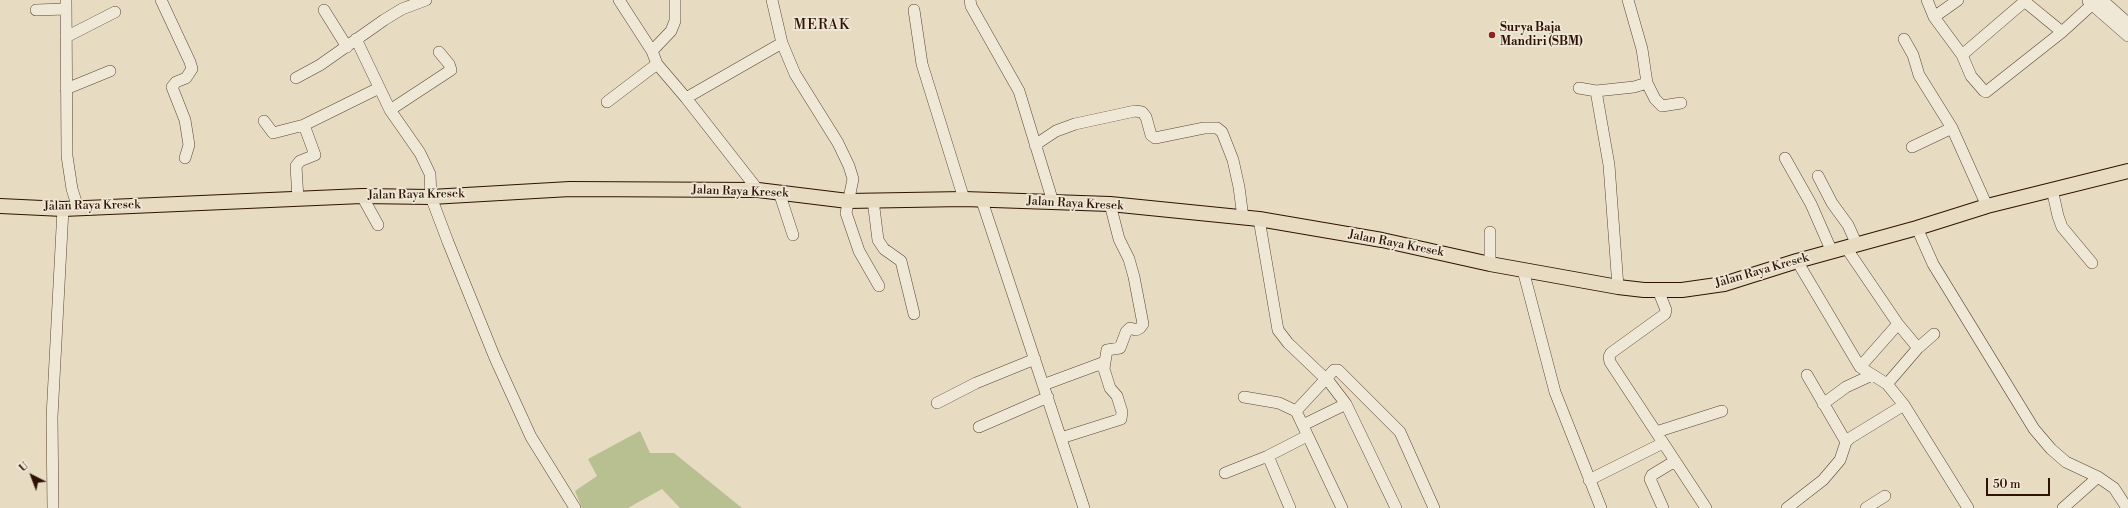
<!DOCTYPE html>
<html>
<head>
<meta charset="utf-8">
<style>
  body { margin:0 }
  #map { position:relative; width:2128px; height:508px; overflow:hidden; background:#e7dbc2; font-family:"Libre Bodoni",serif }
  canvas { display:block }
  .north { position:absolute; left:12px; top:456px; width:40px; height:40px; -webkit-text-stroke:3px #efe8d7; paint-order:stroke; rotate:318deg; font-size:11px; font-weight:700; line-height:16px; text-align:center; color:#2e1203 }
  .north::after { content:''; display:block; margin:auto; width:14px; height:18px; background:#2e1203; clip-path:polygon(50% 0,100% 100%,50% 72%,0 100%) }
  .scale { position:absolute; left:1986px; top:478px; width:64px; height:18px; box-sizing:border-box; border:2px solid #2e1203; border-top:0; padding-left:5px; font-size:12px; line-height:14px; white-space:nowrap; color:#2e1203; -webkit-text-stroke:3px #efe8d7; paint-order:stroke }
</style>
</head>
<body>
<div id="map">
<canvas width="2128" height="508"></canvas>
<div class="north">U</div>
<div class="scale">50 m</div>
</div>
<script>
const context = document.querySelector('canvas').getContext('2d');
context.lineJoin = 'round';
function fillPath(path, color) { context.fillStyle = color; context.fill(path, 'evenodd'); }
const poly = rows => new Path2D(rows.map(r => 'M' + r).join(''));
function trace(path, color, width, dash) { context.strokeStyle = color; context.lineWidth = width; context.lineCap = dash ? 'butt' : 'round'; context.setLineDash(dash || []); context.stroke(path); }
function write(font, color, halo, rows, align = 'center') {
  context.font = font + ' "Libre Bodoni",serif'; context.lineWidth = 3.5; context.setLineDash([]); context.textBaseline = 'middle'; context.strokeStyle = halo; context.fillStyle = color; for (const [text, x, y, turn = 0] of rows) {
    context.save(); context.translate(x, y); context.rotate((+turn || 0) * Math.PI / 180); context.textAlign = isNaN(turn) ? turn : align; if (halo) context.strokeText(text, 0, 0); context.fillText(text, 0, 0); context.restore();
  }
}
fillPath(poly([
  [640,431,650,453,674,453,742,508,680,508,662,489,628,508,582,508,575,491,597,476,588,459]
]), '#b8bf91');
const minor = poly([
  [66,0,67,156,72,189,78,208],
  [161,0,190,62,192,69,186,78,176,82,172,87,185,120,189,145,185,158],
  [619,0,652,51,657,64,686,98,758,190],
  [772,0,782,43,795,74,838,143,849,166,853,179,846,213,859,251,879,286],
  [970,0,971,6,1019,91,1053,202],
  [1927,0,1934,17,1962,55,1971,76,1984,91,1986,92,2062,32,2097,0],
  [2023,0,2062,32],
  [2102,0,2128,23],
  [2088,1,2128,36],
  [36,10,65,9],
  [324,10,347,47],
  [914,10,922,64,964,199],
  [1934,17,1958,0],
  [66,37,115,12],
  [356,39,390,110,420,153,430,174,431,197,448,242,495,358,531,437,575,508],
  [1904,39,1913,55,1919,75,1952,128,1987,206],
  [652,51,671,31,675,21,675,0],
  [1962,55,2025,1],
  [296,78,320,65,384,20,402,9,426,0],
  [1647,83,1655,99,1662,106,1681,103],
  [1579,88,1596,91],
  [66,89,110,71],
  [686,98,782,43],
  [607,102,657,64],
  [390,110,451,70,449,64,439,52],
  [264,121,273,133,304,125],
  [1035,145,1056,131,1075,124,1135,111,1142,112,1146,117,1151,135,1155,138,1204,128,1217,128,1222,132,1233,160,1239,187,1243,218],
  [1912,147,1952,128],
  [1785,158,1811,204,1832,252],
  [1818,176,1832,203,1848,225,1857,245],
  [2052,189,2058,216,2062,227,2092,263],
  [779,192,793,235],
  [362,196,378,225],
  [298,199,296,166,300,161,315,155,304,125,379,88],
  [873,200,878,240,884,249,901,261,914,314],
  [982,201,1084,508],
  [1259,219,1278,330,1288,343,1330,383,1346,404,1396,508],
  [1917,228,1933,264,2034,429,2051,449,2066,462,2098,477,2114,488,2127,508],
  [1847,249,1898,324,1918,348],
  [1490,264,1490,232],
  [1523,270,1555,392,1601,508],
  [1618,287,1609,165,1596,91,1634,87,1647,83,1642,49,1628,0],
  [1658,290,1666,310,1665,314,1611,353,1609,357,1610,362,1706,508],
  [1860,367,1898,324],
  [1807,375,1846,442],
  [1887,384,1918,348,1934,334],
  [1043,385,1105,362,1107,350,1120,348,1126,332,1130,328,1136,330,1140,328,1143,324,1134,277,1129,259,1119,239,1110,204],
  [1244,397,1279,403,1296,411],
  [937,403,976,383,1035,359],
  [1823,404,1846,387,1872,375],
  [1904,405,1968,508],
  [1303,425,1346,404],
  [979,427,1048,397],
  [1656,432,1722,411],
  [1061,438,1121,419,1122,412,1117,396,1110,388,1104,369,1105,362],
  [1225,473,1268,456],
  [1589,480,1663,443],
  [53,508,52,417,63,209],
  [1290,508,1268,456,1307,436],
  [1342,508,1296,411,1334,370,1338,370,1400,432,1434,508],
  [1663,508,1650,479,1652,475,1675,461],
  [1787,508,1823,480,1840,460,1846,442,1850,438,1904,405,1887,384,1860,367,1797,261],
  [1866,508,1885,496],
  [2063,508,2098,477]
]);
const major = poly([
  [0,206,63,209,362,196,431,197,570,189,758,190,848,201,964,199,1110,204,1259,219,1382,240,1490,264,1618,287,1644,290,1682,290,1724,284,1797,261,1917,228,1987,206,2128,171]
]);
trace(minor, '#5c4433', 12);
trace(major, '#2e1203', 16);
trace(minor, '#efe8d7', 11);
trace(major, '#e7dbc2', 14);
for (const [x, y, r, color] of [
  [1492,35,4,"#8f2418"]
]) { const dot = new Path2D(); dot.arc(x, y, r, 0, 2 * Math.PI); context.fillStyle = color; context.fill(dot); trace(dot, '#efe8d7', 1.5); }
write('bold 12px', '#2e1203', '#efe8d7', [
  ["Surya Baja",1500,28],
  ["Mandiri (SBM)",1500,42]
], 'left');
write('12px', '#2e1203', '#efe8d7', [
  ["Jalan Raya Kresek",740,192,2],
  ["Jalan Raya Kresek",416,195,-1],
  ["Jalan Raya Kresek",1075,204,3],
  ["Jalan Raya Kresek",92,206,-1],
  ["Jalan Raya Kresek",1396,244,11],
  ["Jalan Raya Kresek",1762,271,-16]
]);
context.letterSpacing = '1px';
write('14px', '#2e1203', '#efe8d7', [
  ["MERAK",822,26]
]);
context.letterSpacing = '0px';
</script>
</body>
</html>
